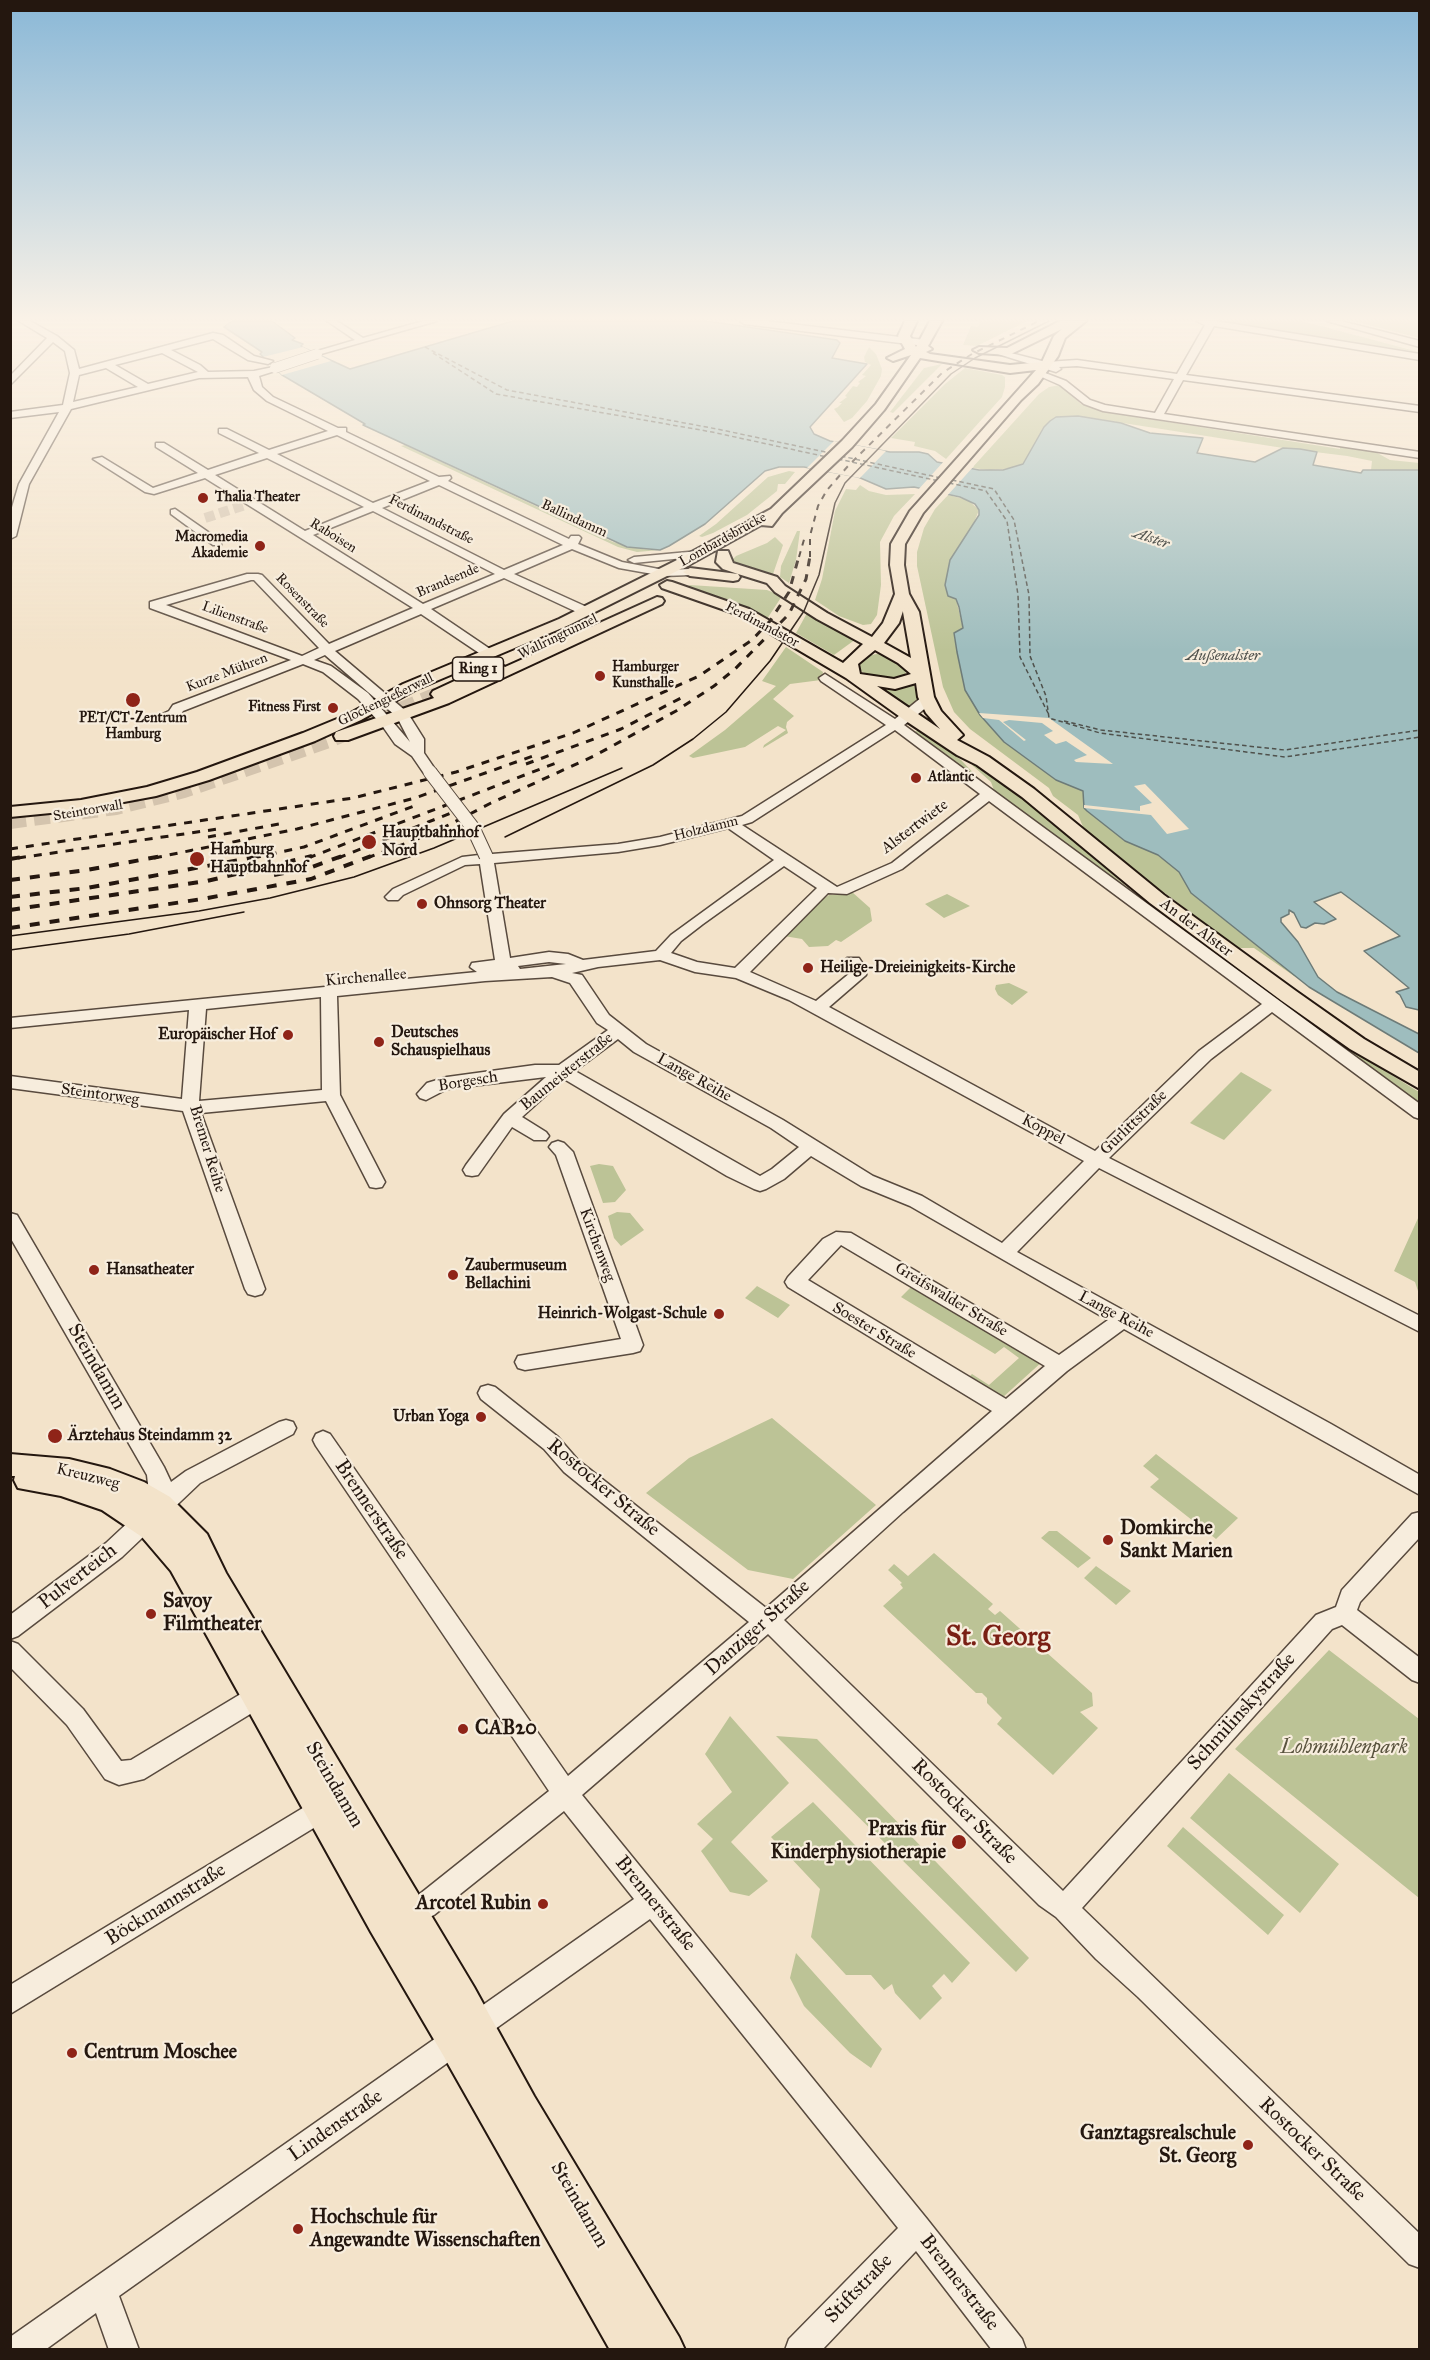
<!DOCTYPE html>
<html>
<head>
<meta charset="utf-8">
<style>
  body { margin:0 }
  #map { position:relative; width:1430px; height:2360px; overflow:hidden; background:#f3e3ca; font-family:"IM FELL Great Primer",serif }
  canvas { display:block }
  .frame { position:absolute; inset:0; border:12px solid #24170f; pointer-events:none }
</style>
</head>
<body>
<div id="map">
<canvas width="1430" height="2360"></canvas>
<div class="frame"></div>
</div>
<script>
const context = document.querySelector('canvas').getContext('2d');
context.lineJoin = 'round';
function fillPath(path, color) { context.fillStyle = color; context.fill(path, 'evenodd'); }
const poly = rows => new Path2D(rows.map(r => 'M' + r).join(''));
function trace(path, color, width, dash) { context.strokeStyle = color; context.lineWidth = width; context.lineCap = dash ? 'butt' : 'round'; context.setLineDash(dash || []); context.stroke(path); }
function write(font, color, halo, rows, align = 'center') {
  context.font = font + ' "IM FELL Great Primer",serif'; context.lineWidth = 4.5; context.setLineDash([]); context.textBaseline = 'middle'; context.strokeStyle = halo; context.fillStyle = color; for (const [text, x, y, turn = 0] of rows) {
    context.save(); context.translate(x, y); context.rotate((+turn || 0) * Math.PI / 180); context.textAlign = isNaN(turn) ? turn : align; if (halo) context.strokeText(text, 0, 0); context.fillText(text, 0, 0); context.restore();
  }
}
fillPath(poly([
  [980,321,1027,321,977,346,963,345,971,326,978,327],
  [1222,321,1302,321,1419,352,1311,337],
  [1353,321,1419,321,1419,338],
  [869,347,876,354,882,369,881,376,867,401,852,418,844,422,834,409,838,407,842,403,839,403,847,397,845,396,853,386,857,387,860,383,858,382,866,376,862,375,871,365,865,362,864,357],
  [942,364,893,413,890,412,924,368],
  [965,368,1002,375,1005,377,1005,387,1002,397,946,459,935,451,914,446,915,442,891,438,945,384],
  [1060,385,1081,404,1111,413,1340,449,1340,446,1372,450,1390,460,1420,463,1419,470,1371,470,1372,461,1347,456,1283,448,1078,416,1057,417,1050,421,1044,427,1023,464,1015,468,990,470,972,468,1039,394,1049,387],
  [405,445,613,542,642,549,660,550,637,552,618,547,401,446],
  [789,471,795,472,785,484,778,484,777,491,747,515,713,533,702,537,699,536,716,524,768,477],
  [860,485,869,491,886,495,915,494,894,516,880,542,881,585,877,615,871,624,863,625,839,616,815,600,822,579,835,511,846,489,856,490],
  [948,495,968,500,979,510,973,525,956,599,963,628,954,634,957,652,980,715,1004,742,1056,780,1083,791,1084,808,1087,811,1125,841,1158,855,1179,872,1191,893,1300,978,1294,976,1254,948,1238,948,1114,855,1091,835,1084,829,1078,815,1053,796,1049,788,970,729,954,712,943,687,917,566,917,552,924,528,935,509],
  [797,531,800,531,796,560,789,583,780,577,781,566],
  [775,537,783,545,773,574,731,561,736,556,767,543],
  [690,585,767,590,782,596,767,619,751,611,684,588],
  [807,613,820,622,856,639,834,655,796,633],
  [786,647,823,672,821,680,790,684,773,699,794,716,787,722,786,727,788,733,763,748,764,745,786,730,778,726,745,747,693,758,689,756,725,730,776,686,762,681],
  [877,654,883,654,904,666,906,670,905,676,895,679,870,676,859,670,858,664,865,656],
  [910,683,914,685,918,700,910,709,880,688],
  [920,730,961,760,986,786,910,733],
  [974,764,1020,796,1152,908,996,796,991,782,972,765],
  [852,892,870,908,872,921,841,942,836,940,828,946,809,947,802,939,784,936,811,907,829,895,842,895],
  [947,894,970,906,944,918,925,904],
  [1009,983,1028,992,1012,1005,998,995,995,989,996,985],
  [1296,1016,1419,1092,1419,1110],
  [1241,1072,1272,1090,1224,1140,1190,1123],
  [599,1164,613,1166,626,1190,615,1202,603,1203,590,1166],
  [617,1212,630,1213,644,1230,621,1246,614,1238,608,1216],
  [1419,1216,1420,1216,1419,1294,1415,1282,1394,1271],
  [757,1286,790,1305,778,1318,745,1298],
  [912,1286,1043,1361,1002,1398,970,1376,972,1374,989,1385,1019,1358,1004,1347,995,1354,901,1297],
  [772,1418,876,1505,793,1579,748,1570,646,1493,689,1458],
  [1156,1454,1238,1518,1216,1539,1150,1487,1159,1479,1143,1466],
  [1049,1531,1057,1531,1091,1558,1078,1568,1041,1538],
  [934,1553,993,1604,988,1609,995,1615,1000,1611,1092,1693,1093,1706,1080,1712,1098,1728,1053,1775,997,1724,1002,1718,987,1703,987,1698,982,1693,976,1693,883,1606,903,1588,900,1584,902,1583,888,1570,894,1564,908,1576],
  [1096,1566,1131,1591,1116,1605,1084,1578],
  [1329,1650,1419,1719,1419,1898,1235,1749],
  [730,1716,789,1783,731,1842,768,1881,749,1896,730,1892,701,1851,713,1839,697,1824,732,1792,705,1754],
  [776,1736,817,1739,1029,1958,1016,1972],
  [1229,1773,1339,1864,1300,1913,1190,1818],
  [813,1802,970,1963,952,1983,944,1974,932,1986,942,1998,920,2020,895,1993,892,1984,884,1990,871,1975,846,1975,811,1937,820,1889,771,1837],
  [1183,1827,1284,1915,1268,1935,1167,1846],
  [796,1953,882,2049,871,2068,850,2053,804,2006,790,1978]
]), '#bcc396');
const water = poly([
  [232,321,272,321,295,338,292,340,303,344,301,346,302,347,350,369,513,321,706,321,837,340,840,343,832,358,867,364,810,427,814,434,830,441,890,452,919,452,928,454,937,462,979,470,1003,470,1023,464,1044,427,1050,421,1056,417,1078,416,1121,423,1150,433,1203,438,1197,453,1255,462,1283,448,1300,449,1317,452,1313,465,1361,473,1363,470,1419,470,1419,1010,1406,1007,1400,995,1396,992,1409,988,1364,951,1400,936,1341,892,1314,902,1336,919,1324,924,1315,923,1306,928,1301,927,1294,913,1289,910,1289,914,1281,918,1281,922,1298,942,1318,977,1337,992,1419,1034,1419,1053,1309,987,1191,893,1179,872,1158,855,1125,841,1087,811,1084,808,1083,791,1056,780,1004,742,980,715,965,690,957,652,954,633,963,628,959,607,956,599,948,596,945,585,950,560,979,515,979,510,975,504,960,497,914,487,886,489,858,477,804,467,779,467,765,471,705,524,669,546,660,550,627,547,363,425,365,424,282,375,260,354,262,352,224,327,232,321]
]);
fillPath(water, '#9ebdbe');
trace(water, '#6d7b78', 1.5);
fillPath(poly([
  [303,347,331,361,282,375,263,357],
  [834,441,886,451,860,478,807,468],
  [945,460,974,466,946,497,917,491],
  [979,713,1049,718,1113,764,1076,762,1074,760,1087,755,1066,741,1056,744,1044,735,1053,731,1042,723,1009,720,1003,722,1026,740,1024,741,999,720,983,718],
  [1145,784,1189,829,1167,834,1151,815,1084,808,1084,805,1140,811,1140,806,1152,803,1134,786]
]), '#f3e3ca');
trace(poly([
  [425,347,507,390,717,429,830,453],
  [433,353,496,394,712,432,827,457],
  [841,456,941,478],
  [838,459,939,481],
  [952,480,994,489,1014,520,1029,595,1030,656,1046,696,1049,718,1100,733,1285,757,1420,737],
  [949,483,986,491,1007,521,1018,595,1020,657,1048,713],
  [1064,721,1101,730,1285,750,1420,730]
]), '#4f514c', 1.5, [4.5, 3]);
trace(poly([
  [205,518,245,505]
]), '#d4c4ae', 10, [10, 5]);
trace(poly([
  [10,821,116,807,184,790,329,740,439,694]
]), '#d4c4ae', 16, [16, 8]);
const minor = poly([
  [19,321,30,321,57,336,74,350,79,369,213,333,223,335,254,356,273,361,268,364,248,360,213,339,171,350,200,365,208,372,254,371,278,366,278,370,259,376,262,387,273,397,338,428,346,428,346,432,439,477,450,476,451,478,448,481,569,539,571,536,579,536,581,538,578,544,622,562,664,570,690,569,696,572,690,575,664,576,619,568,572,549,514,574,589,608,589,614,581,614,504,578,431,609,493,651,495,654,493,657,485,657,421,614,335,651,407,712,424,739,424,753,437,772,435,775,425,775,412,756,395,744,381,724,358,699,323,672,303,664,183,711,179,717,168,722,158,722,156,719,158,716,169,711,173,705,291,660,150,608,150,602,247,574,258,574,262,575,329,644,413,608,205,478,154,494,145,492,93,459,102,457,153,488,198,473,156,447,156,443,164,443,208,470,259,453,219,433,219,429,227,429,269,450,328,431,267,401,254,390,248,377,199,378,71,409,29,484,16,536,10,539,10,514,19,484,59,412,10,418,10,412,63,405,70,373,65,351,53,342,10,385,10,376,47,338,19,321],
  [162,353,198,372,148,384,115,365,162,353],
  [106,368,138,387,73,402,79,375,106,368],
  [337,435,430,481,373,503,277,454,337,435],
  [267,458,364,507,305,531,215,475,267,458],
  [439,485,563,545,504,570,382,508,439,485],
  [373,511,495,574,423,604,313,535,373,511],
  [251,580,254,580,319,648,302,656,166,605,251,580],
  [325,655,397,717,410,742,368,693,331,666,314,660,325,655],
  [327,321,337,321,363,338,423,321,437,321,314,356,314,352,355,340,327,321],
  [740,321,766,321,925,340,930,343,925,346,744,324,740,321],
  [1196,321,1216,321,1420,354,1420,360,1214,326,1186,375,1420,406,1420,412,1183,380,1164,414,1420,452,1420,458,1103,411,1084,404,1060,385,1035,374,1040,371,1066,381,1090,400,1105,405,1155,413,1174,379,1077,366,1059,367,1061,369,1056,372,998,354,1003,351,1046,362,1077,360,1177,374,1205,325,1196,321],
  [1327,321,1341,321,1420,341,1420,347,1327,321],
  [175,509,221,541,221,545,213,545,171,514,171,510,175,509],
  [699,551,705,554,703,556,634,563,628,560,634,557,699,551],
  [825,674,895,719,922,697,932,697,933,700,932,703,904,725,1420,1104,1420,1119,1414,1117,1272,1012,1211,1059,1109,1158,1420,1316,1420,1332,1099,1168,1017,1252,1331,1424,1420,1475,1420,1495,1124,1329,1067,1371,903,1512,784,1620,1063,1891,1316,1615,1336,1607,1342,1590,1412,1514,1420,1512,1420,1537,1360,1602,1357,1610,1420,1658,1420,1683,1412,1680,1342,1625,1332,1629,1082,1908,1420,2234,1420,2268,1409,2264,1138,1997,1096,1959,1056,1917,1039,1905,768,1634,582,1795,927,2219,1022,2339,1026,2350,992,2350,916,2251,822,2350,785,2350,789,2339,898,2228,650,1919,119,2296,139,2350,109,2350,96,2313,45,2350,10,2350,10,2337,634,1899,564,1811,434,1915,403,1929,394,1925,390,1916,394,1907,416,1897,549,1791,316,1446,313,1440,316,1434,323,1431,330,1434,568,1776,749,1622,564,1472,544,1449,481,1399,478,1393,481,1387,488,1385,495,1387,558,1437,578,1460,766,1608,992,1411,788,1287,785,1282,788,1277,823,1239,836,1232,851,1233,1059,1355,1108,1320,910,1206,861,1186,811,1156,784,1179,766,1189,760,1191,754,1189,727,1176,564,1079,522,1117,546,1132,549,1136,546,1140,534,1140,512,1127,478,1175,472,1176,466,1175,463,1170,466,1165,504,1114,546,1077,447,1089,426,1100,420,1098,417,1094,427,1083,447,1077,535,1065,559,1065,608,1030,597,1023,570,983,552,977,485,981,337,996,340,1095,385,1182,382,1187,376,1188,370,1187,326,1101,201,1113,265,1289,262,1294,255,1296,248,1294,245,1289,183,1111,10,1088,10,1076,182,1099,189,1010,10,1028,10,1018,477,972,470,967,472,963,495,960,480,864,465,865,403,895,398,900,388,900,385,897,393,889,462,857,479,855,486,852,492,854,618,844,660,837,742,816,886,725,821,681,819,678,825,674],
  [895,730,980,794,892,863,837,887,742,825,752,822,895,730],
  [989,801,1262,1004,1199,1051,1095,1151,829,1007,866,975,867,970,859,958,847,958,845,961,850,973,816,1001,750,972,828,893,847,894,902,869,989,801],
  [728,828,774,860,671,935,656,951,583,960,568,954,549,952,510,958,494,863,618,852,660,845,728,828],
  [784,866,817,888,735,968,697,962,671,953,681,941,703,924,784,866],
  [660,960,695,972,736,978,789,1000,1084,1161,1002,1243,922,1196,873,1176,783,1120,646,1044,609,1015,582,975,572,973,598,967,660,960],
  [549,962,566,964,520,969,518,966,549,962],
  [321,997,322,1090,199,1101,206,1009,321,997],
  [618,1039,634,1052,771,1128,799,1147,772,1169,760,1176,575,1071,618,1039],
  [841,1245,1045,1366,1006,1399,808,1280,841,1245],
  [558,1141,564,1143,573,1152,643,1345,640,1351,633,1353,525,1370,518,1368,515,1362,518,1356,621,1339,556,1155,549,1147,552,1143,558,1141],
  [10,1213,17,1215,164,1467,171,1482,186,1471,279,1422,286,1420,293,1422,296,1428,293,1434,200,1483,122,1557,18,1636,10,1639,10,1615,106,1543,150,1502,147,1475,10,1237,10,1213],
  [10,1641,18,1644,83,1709,121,1761,131,1760,249,1689,257,1686,265,1689,269,1697,265,1705,144,1779,119,1785,105,1779,67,1725,10,1667,10,1641],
  [321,1797,330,1800,333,1809,330,1818,10,2014,10,1985,321,1797]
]);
const major = poly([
  [905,321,917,321,910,336,916,347,930,321,942,321,928,346,932,349,926,352,930,354,1010,365,1042,362,1054,336,1062,329,1009,355,979,353,973,350,979,347,1007,348,1060,321,1086,321,1065,338,1058,356,1038,384,1021,400,923,513,905,544,904,565,909,594,919,612,934,697,941,711,963,735,957,740,989,757,1034,789,1164,895,1296,991,1364,1039,1420,1072,1420,1089,1350,1049,1282,1001,1150,903,1022,797,977,765,957,755,903,719,846,678,739,615,662,588,660,585,667,581,672,582,749,609,843,663,863,644,817,619,775,592,767,583,738,574,740,577,738,580,733,581,690,576,683,572,690,568,738,574,723,569,716,562,718,551,728,551,733,563,777,577,785,586,827,613,872,637,883,623,895,594,890,565,891,544,910,511,1036,370,1010,373,920,358,884,410,852,447,782,513,772,526,761,525,685,567,569,625,415,690,361,720,315,741,209,780,156,796,81,810,10,817,10,807,81,800,147,787,197,772,303,733,349,714,403,684,559,619,675,561,771,509,842,441,876,404,911,355,893,361,887,358,905,349,898,336,905,321],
  [903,611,903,612,911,658,884,643,899,623,903,611],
  [875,650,898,663,911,674,894,679,860,674,858,664,875,650],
  [916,683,918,697,926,713,940,729,877,686,895,689,916,683],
  [657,597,662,598,664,601,662,604,449,703,348,740,336,740,334,736,336,732,434,698,431,694,433,691,491,664,497,662,505,667,543,650,563,639,574,624,584,624,587,627,584,630,657,597],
  [10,1454,69,1459,110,1469,144,1482,170,1497,207,1534,226,1573,474,1987,534,2096,679,2337,685,2350,610,2350,443,2055,371,1932,171,1571,142,1537,102,1510,61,1496,18,1488,14,1480,15,1476,10,1476,10,1454]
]);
trace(minor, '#584a3e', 3);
trace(major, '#24170f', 4);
fillPath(minor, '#f7eddd');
fillPath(major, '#f3e3ca');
trace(poly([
  [505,837,653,765,693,739,726,712,770,661,804,611,819,575,835,503,845,483,951,374,975,358,1049,321],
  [10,936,199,911,270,898,354,877,434,848,622,768],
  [10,950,129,934,244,912]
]), '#24170f', 1.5);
trace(poly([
  [799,557,805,536],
  [810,557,810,536,818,506,827,490,848,466,942,373,972,354,1039,321]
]), '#24170f', 2, [6, 6]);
trace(poly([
  [526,764,621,729,681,698],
  [208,837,279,824],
  [10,849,353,798,456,772,573,733,699,676,752,640,770,621,789,592,799,556],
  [18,858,218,829],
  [154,858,297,829,415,798,533,756],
  [253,858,304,847,414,806],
  [308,858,556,763],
  [338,858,466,807],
  [367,858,433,833,491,803,594,756,676,711,714,686,735,669,789,614,806,579,810,556]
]), '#24170f', 3, [8, 8]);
trace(poly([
  [10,859,28,856],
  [274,875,309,868,342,856],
  [10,880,87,870,162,856],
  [10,897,87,888,261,856],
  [10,910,207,881,312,856],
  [10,928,202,899,311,879,371,856]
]), '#24170f', 4, [10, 10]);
const minorBridgeFar1 = poly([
  [275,368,317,354]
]);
const minorBridge = poly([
  [430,772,473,828,486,856]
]);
trace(minorBridgeFar1, '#584a3e', 11, []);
trace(minorBridge, '#584a3e', 15, []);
trace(minorBridgeFar1, '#f7eddd', 10);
trace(minorBridge, '#f7eddd', 13);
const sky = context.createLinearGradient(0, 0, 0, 651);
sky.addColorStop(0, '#8ab8d7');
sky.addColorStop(0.49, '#faf2e7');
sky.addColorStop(1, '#faf2e700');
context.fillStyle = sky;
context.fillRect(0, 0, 1430, 651);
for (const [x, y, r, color] of [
  [203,498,6,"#8f2418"],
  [260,546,6,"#8f2418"],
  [600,676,6,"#8f2418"],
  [133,700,8,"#8f2418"],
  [333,708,6,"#8f2418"],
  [916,778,6,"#8f2418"],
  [369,842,8,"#8f2418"],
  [197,859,8,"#8f2418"],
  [422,904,6,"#8f2418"],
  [808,968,6,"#8f2418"],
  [288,1035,6,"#8f2418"],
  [379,1042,6,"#8f2418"],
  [94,1270,6,"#8f2418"],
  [453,1275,6,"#8f2418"],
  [719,1314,6,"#8f2418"],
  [481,1417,6,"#8f2418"],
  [55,1436,8,"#8f2418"],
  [1108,1540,6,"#8f2418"],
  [151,1614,6,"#8f2418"],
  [463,1729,6,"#8f2418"],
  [959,1842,8,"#8f2418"],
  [543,1904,6,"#8f2418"],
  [72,2053,6,"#8f2418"],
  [1248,2145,6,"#8f2418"],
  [298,2229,6,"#8f2418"]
]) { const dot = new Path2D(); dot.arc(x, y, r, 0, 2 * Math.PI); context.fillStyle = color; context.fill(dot); trace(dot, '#f7eddd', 2); }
write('bold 14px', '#24170f', '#f7eddd', [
  ["Thalia Theater",215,498],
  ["Macromedia",248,538,"right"],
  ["Akademie",248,554,"right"],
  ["Hamburger",612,668],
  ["Kunsthalle",612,684],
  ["Fitness First",321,708,"right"],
  ["PET/CT-Zentrum",133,719,"center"],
  ["Hamburg",133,735,"center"],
  ["Atlantic",928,778]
], 'left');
write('14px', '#24170f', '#f7eddd', [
  ["Ballindamm",574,519,25],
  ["Ferdinandstraße",431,520,27],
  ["Raboisen",333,536,32],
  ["Lombardsbrücke",723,540,-29],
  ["Brandsende",448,581,-23],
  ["Rosenstraße",302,601,46],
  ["Lilienstraße",235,618,20],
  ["Ferdinandstor",762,625,28],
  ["Wallringtunnel",558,637,-26],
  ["Kurze Mühren",227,673,-21],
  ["Glockengießerwall",386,700,-26],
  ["Steintorwall",88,811,-10],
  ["Holzdamm",706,829,-14]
]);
write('italic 15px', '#4f514c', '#f7eddd', [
  ["Alster",1151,539,19],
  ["Außenalster",1223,656]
]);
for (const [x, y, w] of [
  [478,669,51]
]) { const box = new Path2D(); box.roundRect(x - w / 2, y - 12, w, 24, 4.5); context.fillStyle = '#f7eddd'; context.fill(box); trace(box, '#24170f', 1.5); }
write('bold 15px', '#24170f', null, [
  ["Ring 1",478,669]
]);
write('16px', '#24170f', '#f7eddd', [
  ["Alstertwiete",915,827,-37],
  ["An der Alster",1196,928,37],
  ["Kirchenallee",366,978,-5],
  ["Baumeisterstraße",567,1072,-39],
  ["Lange Reihe",694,1078,29],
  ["Borgesch",468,1082,-9],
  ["Steintorweg",100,1095,8],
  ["Gurlittstraße",1134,1123,-44],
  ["Koppel",1043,1130,28],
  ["Bremer Reihe",207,1149,73],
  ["Kirchenweg",597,1245,70],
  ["Greifswalder Straße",951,1300,31],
  ["Lange Reihe",1116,1315,28],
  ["Soester Straße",874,1331,31],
  ["Kreuzweg",88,1477,14]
]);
write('bold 16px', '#24170f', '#f7eddd', [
  ["Hauptbahnhof",382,833],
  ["Nord",382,851],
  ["Hamburg",210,850],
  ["Hauptbahnhof",210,868],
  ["Ohnsorg Theater",434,904],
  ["Heilige-Dreieinigkeits-Kirche",820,968],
  ["Deutsches",391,1033],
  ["Schauspielhaus",391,1051],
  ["Europäischer Hof",276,1035,"right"],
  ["Zaubermuseum",465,1266],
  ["Bellachini",465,1284],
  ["Hansatheater",106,1270],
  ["Heinrich-Wolgast-Schule",707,1314,"right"],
  ["Urban Yoga",469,1417,"right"],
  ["Ärztehaus Steindamm 32",68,1436]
], 'left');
write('20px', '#24170f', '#f7eddd', [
  ["Steindamm",96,1367,60],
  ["Rostocker Straße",603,1488,40],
  ["Brennerstraße",371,1510,56],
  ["Pulverteich",78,1577,-38],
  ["Danziger Straße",758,1628,-42],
  ["Schmilinskystraße",1242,1712,-48],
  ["Steindamm",334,1785,60],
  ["Rostocker Straße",964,1812,45],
  ["Brennerstraße",655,1904,51],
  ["Böckmannstraße",166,1905,-32],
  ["Lindenstraße",336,2126,-35],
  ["Rostocker Straße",1312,2150,44],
  ["Steindamm",579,2205,60],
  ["Brennerstraße",959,2283,52],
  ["Stiftstraße",859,2289,-46]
]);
write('bold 20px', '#24170f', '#f7eddd', [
  ["Domkirche",1120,1529],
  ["Sankt Marien",1120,1552],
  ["Savoy",163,1602],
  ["Filmtheater",163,1625],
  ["CAB20",475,1729],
  ["Praxis für",946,1830,"right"],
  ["Kinderphysiotherapie",946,1853,"right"],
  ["Arcotel Rubin",531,1904,"right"],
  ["Centrum Moschee",84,2053],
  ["Ganztagsrealschule",1236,2134,"right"],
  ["St. Georg",1236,2157,"right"],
  ["Hochschule für",310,2218],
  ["Angewandte Wissenschaften",310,2241]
], 'left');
write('italic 20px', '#59533e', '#f7eddd', [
  ["Lohmühlenpark",1344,1748]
]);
write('bold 27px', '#7a1f14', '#f7eddd', [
  ["St. Georg",998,1638]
]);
</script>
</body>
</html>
